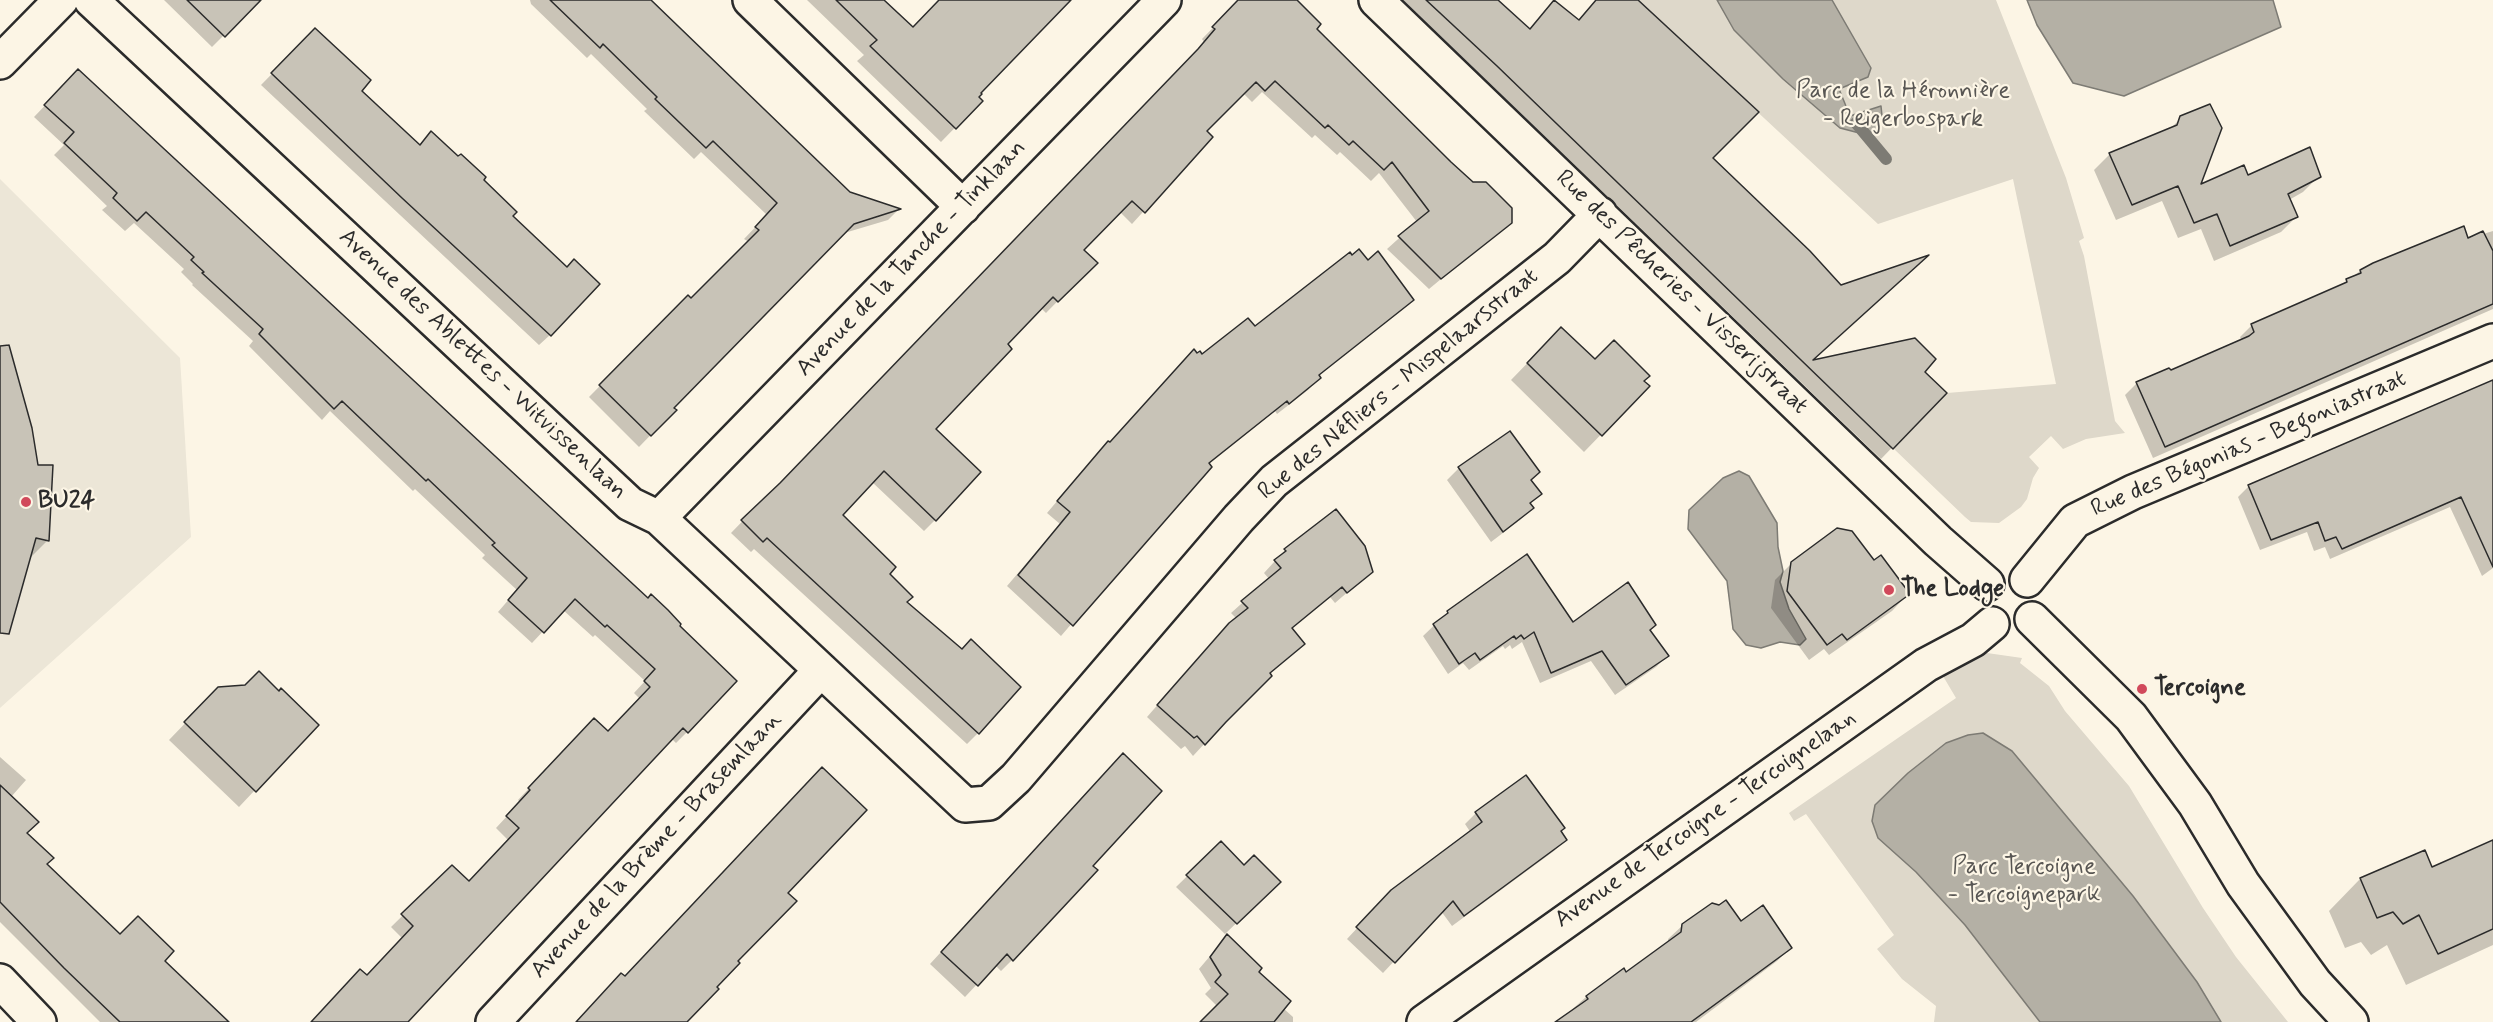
<!DOCTYPE html>
<html>
<head>
<meta charset="utf-8">
<style>
  body { margin:0 }
  canvas { display:block; background:#fcf5e5 }
</style>
</head>
<body>
<canvas width="2493" height="1022"></canvas>
<script>
const context = document.querySelector('canvas').getContext('2d');
context.lineJoin = 'round';
function fillPath(path, color) { context.fillStyle = color; context.fill(path, 'evenodd'); }
const poly = rows => new Path2D(rows.map(r => 'M' + r).join(''));
function trace(path, color, width, dash) { context.strokeStyle = color; context.lineWidth = width; context.lineCap = dash ? 'butt' : 'round'; context.setLineDash(dash || []); context.stroke(path); }
function write(font, color, halo, rows, align = 'center') {
  context.font = font + ' Mynerve,sans-serif'; context.lineWidth = 4.5; context.setLineDash([]); context.textBaseline = 'middle'; context.strokeStyle = halo; context.fillStyle = color; for (const [text, x, y, turn = 0] of rows) {
    context.save(); context.translate(x, y); context.rotate((+turn || 0) * Math.PI / 180); context.textAlign = isNaN(turn) ? turn : align; if (halo) context.strokeText(text, 0, 0); context.fillText(text, 0, 0); context.restore();
  }
}
fillPath(poly([
  [0,179,180,358,191,537,0,708]
]), '#ece6d7');
fillPath(poly([
  [1637,0,1996,0,2066,178,2084,238,2079,241,2084,256,2115,421,2125,433,2086,439,2063,449,2051,436,2029,457,2039,468,2033,478,2027,499,2021,507,1999,523,1971,522,1965,517,1894,449,1947,393,2056,384,2013,179,1878,224],
  [1987,653,2022,658,2020,663,2049,686,2065,711,2129,786,2203,908,2236,957,2288,1022,1934,1022,1936,1006,1902,979,1877,949,1894,935,1806,814,1794,821,1789,813,1956,698,1940,671,1971,655]
]), '#ded8ca');
const water = poly([
  [1717,0,1832,0,1871,68,1868,77,1839,89,1850,116,1881,106,1882,116,1878,128,1867,135,1840,128,1783,79,1734,30,1717,0],
  [2027,0,2273,0,2281,27,2124,96,2073,83,2037,25,2027,0],
  [1739,471,1749,476,1777,523,1778,547,1783,571,1780,582,1789,609,1806,639,1800,645,1780,642,1761,648,1746,645,1733,629,1727,581,1688,529,1689,510,1723,478,1739,471],
  [1983,733,2012,751,2133,896,2197,982,2221,1022,2040,1022,1965,925,1916,872,1878,838,1872,821,1875,805,1908,773,1946,743,1968,735,1983,733]
]);
fillPath(water, '#b4b0a5');
trace(water, '#7d7b74', 1.5);
fillPath(poly([
  [164,0,259,0,212,47],
  [530,0,649,0,850,194,898,210,888,220,841,234,672,408,675,410,639,447,589,397,688,297,691,300,749,242,744,239,767,215,701,152,694,159,644,111,647,109,591,54,587,58,531,4],
  [807,0,881,0,913,29,941,0,1069,0,978,93,977,97,981,101,941,142,857,61,864,55],
  [1240,0,1295,0,1315,29,1510,222,1429,289,1387,249,1417,222,1379,173,1371,181,1340,152,1337,155,1315,135,1312,138,1262,92,1252,102,1243,93,1205,131,1211,137,1132,224,1119,211,1082,250,1095,263,1046,313,1041,308,1006,344,934,429,935,520,924,531,872,482,841,515,888,574,978,733,967,744,754,549,751,552,731,533,1187,63,1204,42,1202,39],
  [1403,0,1496,0,1529,30,1555,1,1578,21,1597,0,1639,0,1637,1,1810,362,1923,372,1945,393,1881,459],
  [315,30,360,91,418,146,431,133,482,180,511,216,550,335,539,345,261,85],
  [78,71,647,599,687,732,676,743,671,738,405,1022,312,1022,367,977,403,939,391,927,452,867,469,883,509,841,496,828,520,802,518,800,583,731,608,733,640,699,634,693,645,681,595,635,593,637,563,610,532,643,498,612,517,590,482,558,485,555,415,489,413,491,330,411,322,420,249,346,253,341,192,285,193,284,181,272,184,269,134,223,125,231,102,210,107,206,54,155,64,145,34,117],
  [2181,118,2198,187,2247,177,2319,176,2303,192,2289,200,2296,217,2281,232,2214,261,2201,229,2178,238,2162,201,2116,220,2094,170,2110,154,2169,130],
  [2493,231,2493,309,2153,458,2125,395,2136,384,2169,370,2170,372,2242,341,2240,337,2252,325,2340,286,2360,271],
  [1368,262,1412,300,1318,376,1319,378,1308,390,1277,414,1275,411,1208,465,1061,636,1007,586,1060,524,1047,513,1097,454,1202,356],
  [1544,346,1595,361,1642,381,1648,386,1584,452,1511,380],
  [0,348,48,540,28,560,0,628],
  [2493,381,2493,568,2482,576,2450,507,2330,559,2325,547,2314,551,2307,532,2260,550,2238,497,2249,486],
  [1509,433,1529,481,1540,494,1529,505,1532,508,1520,520,1491,542,1447,480,1459,468],
  [1336,511,1371,572,1335,603,1330,597,1291,629,1303,644,1269,674,1193,756,1185,746,1181,749,1147,717,1217,637,1237,619,1231,613,1269,579,1264,573,1285,550],
  [1874,562,1908,594,1892,611,1829,655,1824,649,1809,660,1771,608,1775,580,1792,563],
  [1448,612,1649,631,1667,656,1656,667,1615,695,1591,661,1540,683,1522,642,1512,649,1510,645,1505,649,1503,646,1469,670,1463,663,1448,674,1423,636],
  [219,688,279,693,255,790,239,807,169,740],
  [0,757,26,780,11,797,26,833,45,864,120,936,163,961,227,1022,100,1022,0,922],
  [1112,766,1091,866,1012,960,1001,971,995,965,965,997,930,964],
  [1476,813,1559,831,1565,840,1554,851,1452,926,1441,911,1383,973,1347,939,1385,898,1471,833,1465,824],
  [2493,841,2493,945,2406,985,2387,945,2371,955,2361,942,2345,948,2329,911,2360,879,2432,869],
  [1221,843,1244,867,1279,882,1225,934,1176,887],
  [1683,925,1791,947,1777,961,1696,1022,1558,1022,1586,997,1624,970,1626,974,1668,944,1668,939],
  [1227,936,1257,972,1283,1008,1293,1017,1293,1022,1202,1022,1217,1006,1205,994,1211,988,1199,969]
]), '#0003');
trace(poly([
  [1856,123,1886,159]
]), '#7d7b74', 12);
const building = poly([
  [187,0,261,0,225,37,187,0],
  [550,0,651,0,850,192,901,209,854,224,674,408,677,410,651,436,599,385,688,295,691,298,759,230,755,227,777,203,713,141,706,148,655,99,657,97,603,44,600,48,550,0],
  [836,0,884,0,913,27,939,0,1071,0,981,93,982,94,979,97,983,101,956,129,870,46,877,40,836,0],
  [1238,0,1297,0,1321,24,1317,29,1451,162,1473,182,1486,182,1512,208,1512,223,1441,279,1398,236,1429,211,1392,162,1384,170,1353,141,1349,145,1328,125,1325,128,1275,81,1265,91,1256,82,1207,131,1213,137,1145,213,1132,201,1084,250,1098,263,1058,302,1053,297,1008,344,1012,349,936,429,981,472,936,521,884,471,843,515,896,567,890,574,913,597,907,602,962,649,971,639,1021,687,979,734,767,538,763,542,741,520,780,483,1198,49,1215,29,1212,27,1238,0],
  [1426,0,1498,0,1530,29,1554,0,1579,20,1596,0,1638,0,1759,112,1713,158,1810,251,1841,285,1929,255,1813,360,1915,338,1936,359,1925,372,1947,393,1893,449,1497,66,1426,0],
  [315,28,371,80,362,91,420,145,431,131,458,156,461,154,486,177,484,180,517,212,513,216,567,267,574,259,600,284,551,336,402,198,271,73,315,28],
  [78,69,648,598,651,594,668,610,681,624,680,626,737,681,688,733,683,728,408,1022,311,1022,360,969,367,975,413,926,401,914,452,865,469,881,519,828,506,816,530,790,528,788,594,718,608,731,650,687,644,681,655,669,607,625,605,627,575,599,544,633,508,600,527,578,492,545,495,543,428,479,426,481,342,401,334,409,259,334,263,329,202,273,204,272,191,260,194,257,146,212,137,221,113,198,117,193,64,143,74,132,44,105,78,69],
  [2210,104,2222,128,2201,184,2244,165,2248,175,2310,147,2321,177,2288,194,2298,217,2230,246,2217,214,2194,223,2178,186,2132,205,2109,153,2177,125,2180,116,2210,104],
  [2464,226,2468,238,2483,231,2493,251,2493,304,2165,447,2136,382,2169,368,2171,370,2249,336,2254,332,2251,324,2347,282,2346,279,2361,273,2360,270,2373,263,2464,226],
  [1359,249,1368,260,1378,251,1414,300,1319,375,1321,378,1289,404,1287,401,1209,463,1212,467,1073,626,1018,575,1070,512,1057,501,1108,441,1110,442,1194,349,1197,353,1200,351,1202,354,1248,318,1255,326,1350,252,1352,255,1359,249],
  [1561,327,1595,359,1614,340,1650,376,1644,381,1650,386,1602,436,1527,363,1561,327],
  [9,345,32,428,38,465,53,465,49,541,36,538,9,634,0,633,0,346,9,345],
  [2493,380,2493,567,2461,497,2342,549,2336,537,2325,541,2318,522,2271,540,2248,485,2493,380],
  [1510,431,1540,472,1531,480,1542,494,1530,503,1534,508,1503,532,1458,467,1510,431],
  [1336,509,1365,546,1373,572,1347,593,1342,587,1292,628,1305,644,1270,673,1272,676,1226,722,1205,745,1197,736,1194,738,1157,705,1229,623,1248,608,1241,601,1281,568,1274,560,1286,551,1284,549,1336,509],
  [1837,528,1852,531,1874,560,1881,555,1910,594,1847,640,1842,634,1827,645,1787,591,1791,562,1837,528],
  [1527,554,1573,622,1628,582,1656,625,1650,630,1669,656,1626,685,1602,651,1551,673,1534,632,1524,639,1521,635,1516,639,1514,636,1480,660,1475,653,1459,664,1433,624,1448,613,1447,611,1527,554],
  [259,671,279,691,281,688,319,725,256,792,184,722,218,687,245,685,259,671],
  [1123,753,1162,791,1093,866,1098,870,1013,961,1007,954,978,986,941,952,1123,753],
  [822,767,867,810,788,893,797,901,738,961,740,963,717,987,719,989,687,1022,576,1022,621,973,625,976,822,767],
  [1526,775,1565,828,1561,831,1567,840,1464,916,1453,901,1395,963,1356,927,1391,890,1482,822,1475,812,1526,775],
  [0,785,39,822,27,833,54,858,47,864,120,934,138,916,174,951,165,961,229,1022,120,1022,64,968,0,902,0,785],
  [2493,840,2493,929,2438,954,2419,915,2403,924,2393,912,2377,918,2360,878,2425,850,2432,867,2493,840],
  [1221,841,1244,865,1254,855,1281,882,1237,924,1186,875,1221,841],
  [1726,900,1741,921,1763,905,1792,948,1691,1022,1555,1022,1588,999,1586,996,1624,968,1626,972,1681,932,1682,924,1712,903,1719,905,1726,900],
  [1227,934,1262,968,1259,972,1291,1001,1274,1022,1200,1022,1228,994,1215,982,1221,975,1210,957,1227,934]
]);
fillPath(building, '#c8c3b7');
trace(building, '#2b2b2b', 1.5);
const minor = poly([
  [91,0,630,504,659,518,965,805,989,803,1016,778,1239,518,1274,481,1557,258,1600,214],
  [750,0,963,207],
  [1376,0,1938,541,1987,584],
  [0,62,61,0],
  [659,518,1164,0],
  [2027,580,2075,521,2133,492,2493,341],
  [2032,619,2131,717,2195,804,2243,884,2315,983,2351,1022],
  [0,981,39,1022],
  [493,1022,821,670],
  [1424,1022,1926,665,1973,640,1992,624]
]);
trace(minor, '#2b2b2b', 38);
trace(minor, '#fcf5e5', 33);
for (const [x, y, r, color] of [
  [26,502,6,"#d1495b"],
  [1889,590,6,"#d1495b"],
  [2142,689,6,"#d1495b"]
]) { const dot = new Path2D(); dot.arc(x, y, r, 0, 2 * Math.PI); context.fillStyle = color; context.fill(dot); trace(dot, '#fcf5e5', 2); }
write('24px', '#585653', '#fcf5e5', [
  ["Parc de la Héronnière",1903,92],
  ["- Reigerbospark",1903,120],
  ["Parc Tercoigne",2024,868],
  ["- Tercoignepark",2024,896]
]);
write('24px', '#2b2b2b', '#fcf5e5', [
  ["Avenue de la Tanche - Tinklaan",912,259,-46],
  ["Rue des Pêcheries - Visserijstraat",1681,293,44],
  ["Avenue des Ablettes - Witvissenlaan",482,365,43],
  ["Rue des Néfliers - Mispelaarsstraat",1399,385,-39],
  ["Rue des Bégonias - Begoniastraat",2249,445,-23],
  ["Avenue de Tercoigne - Tercoignelaan",1706,820,-35],
  ["Avenue de la Brème - Brasemlaan",657,846,-47]
]);
write('bold 24px', '#2b2b2b', '#fcf5e5', [
  ["BU24",38,502],
  ["The Lodge",1901,590],
  ["Tercoigne",2154,689]
], 'left');
</script>
</body>
</html>
